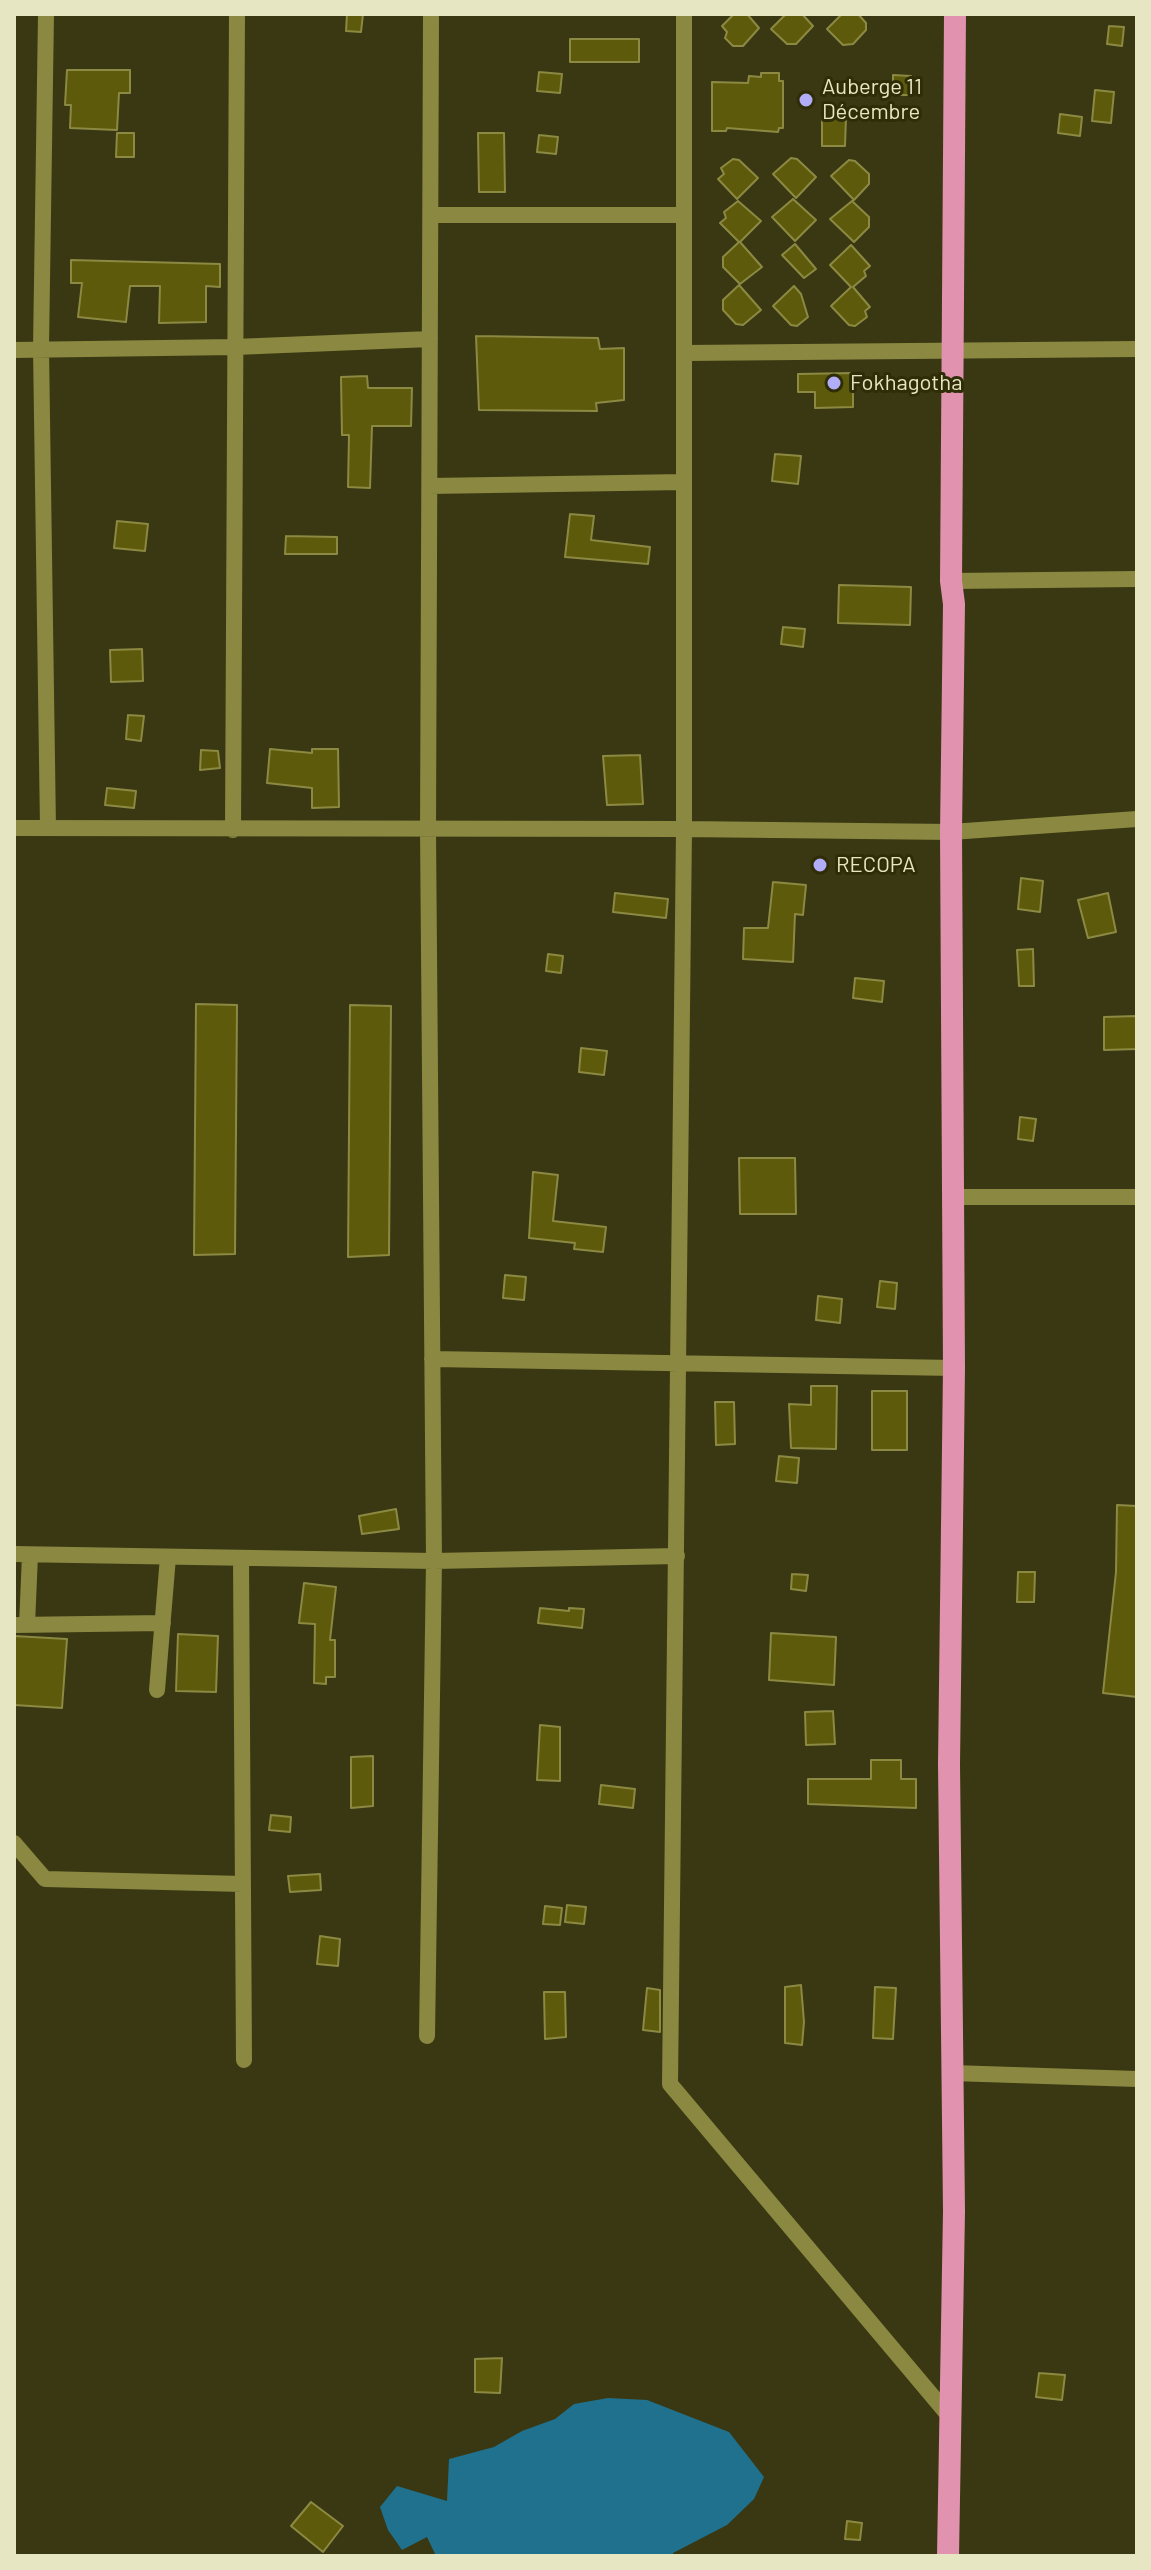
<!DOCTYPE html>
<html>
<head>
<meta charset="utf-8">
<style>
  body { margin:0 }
  #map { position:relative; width:1151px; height:2570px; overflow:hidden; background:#393812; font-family:Barlow,sans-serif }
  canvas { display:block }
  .frame { position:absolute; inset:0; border:16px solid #e6e6c2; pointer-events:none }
</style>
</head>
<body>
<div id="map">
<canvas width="1151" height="2570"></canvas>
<div class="frame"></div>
</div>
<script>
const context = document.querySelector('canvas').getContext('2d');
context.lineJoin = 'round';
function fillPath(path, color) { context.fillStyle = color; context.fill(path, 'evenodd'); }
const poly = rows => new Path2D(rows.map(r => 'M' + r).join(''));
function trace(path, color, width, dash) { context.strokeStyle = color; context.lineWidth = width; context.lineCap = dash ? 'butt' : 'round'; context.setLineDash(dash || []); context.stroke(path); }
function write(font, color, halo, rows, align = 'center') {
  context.font = font + ' Barlow,sans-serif'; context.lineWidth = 6; context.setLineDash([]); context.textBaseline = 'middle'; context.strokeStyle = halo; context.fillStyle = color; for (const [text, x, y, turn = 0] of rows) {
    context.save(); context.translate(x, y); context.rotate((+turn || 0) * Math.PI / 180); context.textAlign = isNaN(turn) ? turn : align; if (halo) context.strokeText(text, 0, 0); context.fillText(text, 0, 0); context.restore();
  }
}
fillPath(poly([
  [608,2398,647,2400,729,2432,764,2477,754,2499,727,2525,673,2553,673,2556,436,2556,427,2537,402,2550,388,2530,380,2507,397,2486,447,2501,449,2459,494,2447,522,2431,555,2419,574,2404]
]), '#20718e');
const building = poly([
  [347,14,363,14,361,32,346,31,347,14],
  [734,14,747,14,759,28,743,46,733,46,725,38,727,32,722,26,734,14],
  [786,14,802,14,813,26,796,44,787,44,771,29,786,14],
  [842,14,858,14,866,23,866,30,853,44,843,45,827,29,842,14],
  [1109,26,1124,27,1122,46,1107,44,1109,26],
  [570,39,639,39,639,62,570,62,570,39],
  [67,70,130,70,130,93,119,93,117,130,70,128,71,105,65,105,67,70],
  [539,72,562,74,560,93,537,91,539,72],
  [761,73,779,73,779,81,783,81,783,128,779,128,778,132,727,128,726,131,712,131,712,82,748,83,749,76,761,77,761,73],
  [893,75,911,76,911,95,893,95,893,75],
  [1095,90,1114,92,1111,123,1092,121,1095,90],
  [1060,114,1082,117,1080,136,1058,133,1060,114],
  [822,117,846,117,845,146,822,146,822,117],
  [117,133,134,133,134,157,116,157,117,133],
  [478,133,504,133,505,192,479,192,478,133],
  [539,135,558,137,556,154,537,152,539,135],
  [791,158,797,159,816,177,796,198,773,174,791,158],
  [733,159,739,160,758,178,737,199,718,179,724,174,721,168,733,159],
  [849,160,855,161,869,174,869,184,854,200,831,176,849,160],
  [793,199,816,220,795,241,772,217,793,199],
  [738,201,761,221,740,242,762,267,740,284,723,267,723,257,739,242,720,223,726,218,724,212,738,201],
  [852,201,869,217,869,227,854,242,830,219,852,201],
  [795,244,816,269,804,278,782,255,795,244],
  [851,245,870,266,864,271,866,276,853,287,870,307,865,311,867,317,855,326,849,325,831,306,851,287,830,265,851,245],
  [71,260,220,264,220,287,206,286,206,322,159,323,160,286,130,286,126,322,78,317,82,283,71,283,71,260],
  [739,285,761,310,743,325,736,324,723,310,723,300,739,285],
  [794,286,801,294,808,317,797,326,791,325,773,306,794,286],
  [476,336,598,338,600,349,624,348,624,400,596,403,597,411,479,410,476,336],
  [853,373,853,407,815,408,815,392,798,392,798,374,853,373],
  [367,376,368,388,412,388,411,426,372,426,370,488,348,487,349,435,342,435,341,377,367,376],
  [775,454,801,456,798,484,772,481,775,454],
  [570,514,594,516,591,540,650,547,648,564,565,557,570,514],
  [117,521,148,524,145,551,114,548,117,521],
  [286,536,337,537,337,554,285,554,286,536],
  [839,585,911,587,910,625,838,623,839,585],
  [783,627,805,629,803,647,781,644,783,627],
  [142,649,143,681,111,682,110,650,142,649],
  [128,715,144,716,141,741,126,739,128,715],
  [270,749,312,753,312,749,338,749,339,807,312,808,312,788,267,783,270,749],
  [201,750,218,751,220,768,200,770,201,750],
  [640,755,643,804,607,805,603,756,640,755],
  [107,788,136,791,134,808,105,805,107,788],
  [1021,878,1043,881,1040,912,1018,909,1021,878],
  [773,882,806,885,803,915,795,914,793,962,743,959,744,928,768,928,773,882],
  [615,893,668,899,666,918,613,912,615,893],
  [1108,893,1116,932,1088,938,1078,900,1108,893],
  [1033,949,1034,986,1019,986,1017,950,1033,949],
  [548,954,563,956,561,973,546,971,548,954],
  [855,978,884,981,882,1002,853,998,855,978],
  [196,1004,237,1005,235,1254,194,1255,196,1004],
  [350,1005,391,1006,389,1255,348,1257,350,1005],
  [1137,1016,1137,1049,1104,1050,1104,1017,1137,1016],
  [581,1048,607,1051,604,1075,579,1072,581,1048],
  [1020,1117,1036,1119,1033,1141,1018,1139,1020,1117],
  [739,1158,795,1158,796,1214,740,1214,739,1158],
  [533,1172,558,1175,553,1221,606,1227,603,1252,574,1249,575,1243,529,1238,533,1172],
  [505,1275,526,1277,524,1300,503,1298,505,1275],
  [880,1281,897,1283,895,1309,877,1307,880,1281],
  [818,1296,842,1299,840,1323,816,1320,818,1296],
  [811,1386,837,1386,836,1449,791,1448,789,1404,811,1405,811,1386],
  [872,1391,907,1391,907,1450,872,1450,872,1391],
  [715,1402,734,1402,735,1444,716,1445,715,1402],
  [779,1456,799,1458,797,1483,776,1481,779,1456],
  [1117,1505,1137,1506,1137,1697,1103,1693,1116,1572,1117,1505],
  [396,1509,399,1529,362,1534,359,1516,396,1509],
  [1018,1572,1035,1572,1034,1602,1017,1602,1018,1572],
  [792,1574,808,1575,806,1591,791,1589,792,1574],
  [304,1583,336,1587,330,1640,335,1640,335,1677,326,1677,326,1684,314,1683,315,1624,299,1623,304,1583],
  [540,1608,569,1611,569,1608,584,1609,582,1628,538,1623,540,1608],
  [771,1633,836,1637,834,1685,769,1680,771,1633],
  [178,1634,218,1636,216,1692,176,1691,178,1634],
  [14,1636,67,1639,62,1708,14,1705,14,1636],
  [833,1711,835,1744,806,1745,805,1712,833,1711],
  [540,1725,560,1727,560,1781,537,1780,540,1725],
  [373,1756,373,1806,351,1808,351,1757,373,1756],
  [871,1760,901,1760,901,1779,916,1779,916,1808,808,1804,808,1779,871,1779,871,1760],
  [601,1785,635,1789,633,1808,599,1804,601,1785],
  [271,1815,291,1817,290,1832,269,1830,271,1815],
  [320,1874,321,1890,290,1892,288,1876,320,1874],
  [567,1905,586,1907,584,1924,565,1922,567,1905],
  [545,1906,562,1908,560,1925,543,1924,545,1906],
  [320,1936,340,1939,338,1966,317,1964,320,1936],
  [801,1985,804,2022,802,2045,785,2043,785,1987,801,1985],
  [875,1987,896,1988,893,2039,873,2038,875,1987],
  [647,1988,660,1990,660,2032,643,2030,647,1988],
  [544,1992,565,1992,566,2037,545,2039,544,1992],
  [502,2358,500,2393,475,2392,475,2359,502,2358],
  [1039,2373,1065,2375,1062,2400,1036,2397,1039,2373],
  [311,2502,343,2526,323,2552,291,2526,311,2502],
  [847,2521,862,2523,860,2540,845,2539,847,2521]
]);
fillPath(building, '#5e5a0b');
trace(building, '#8c8943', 2);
trace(poly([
  [46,14,41,348,48,828],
  [684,14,684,829,670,2084,950,2417],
  [431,215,684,215],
  [14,350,235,347,430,339],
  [685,353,1137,349],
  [430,486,684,482],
  [951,581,1137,579],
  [14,828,684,829,951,832,1137,819],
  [233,830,237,14],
  [954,1197,1137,1197],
  [432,1359,954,1368],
  [14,1554,434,1561,677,1556],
  [241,1558,244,2060],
  [14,1625,163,1623],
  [27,1625,30,1555],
  [157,1690,168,1557],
  [14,1843,45,1879,243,1884],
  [427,2036,434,1561,428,830,431,14],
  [952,2073,1137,2079]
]), '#8b8842', 16);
trace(poly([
  [948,2556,954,2211,949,1764,954,1368,951,832,954,604,951,581,955,14]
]), '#e092ae', 22);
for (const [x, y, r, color] of [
  [806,100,8,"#b2adf9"],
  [834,383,8,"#b2adf9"],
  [820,865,8,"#b2adf9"]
]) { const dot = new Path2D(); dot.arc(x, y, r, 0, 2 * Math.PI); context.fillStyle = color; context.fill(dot); trace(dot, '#2f2d07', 3); }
write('22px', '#e6e6c2', '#2f2d07', [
  ["Auberge 11",822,87],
  ["Décembre",822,112],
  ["Fokhagotha",850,383],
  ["RECOPA",836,865]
], 'left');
</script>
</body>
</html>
